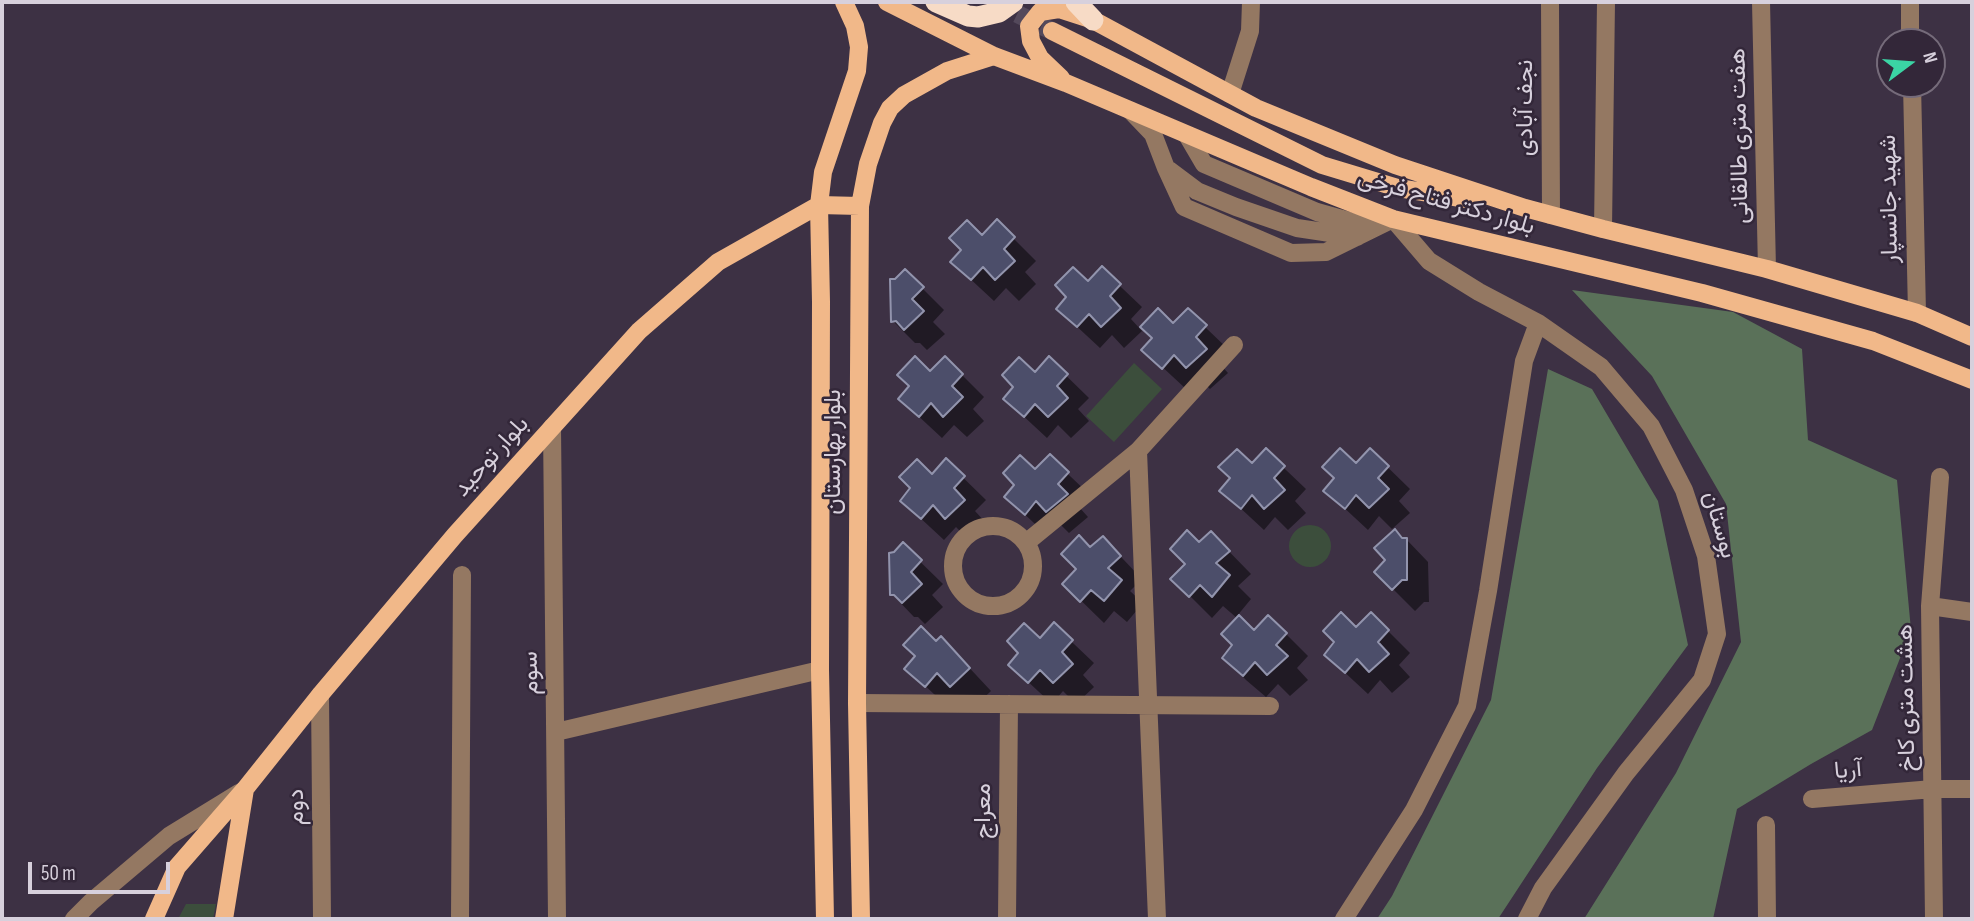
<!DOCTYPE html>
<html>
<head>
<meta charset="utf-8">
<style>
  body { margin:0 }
  #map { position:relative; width:1974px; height:921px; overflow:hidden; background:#3d3144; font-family:"Sofia Sans Condensed",sans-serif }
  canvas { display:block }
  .frame { position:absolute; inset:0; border:4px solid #d7d0dc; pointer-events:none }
  .north { position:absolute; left:1876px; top:28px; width:70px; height:70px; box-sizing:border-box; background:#332739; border:2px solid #756b7a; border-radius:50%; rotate:74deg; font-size:19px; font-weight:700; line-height:28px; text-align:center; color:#d7d0dc }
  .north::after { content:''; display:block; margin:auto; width:24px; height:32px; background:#3bd4a4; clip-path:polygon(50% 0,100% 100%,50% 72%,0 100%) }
  .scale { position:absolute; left:28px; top:862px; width:142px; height:32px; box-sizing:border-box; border:4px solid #d7d0dc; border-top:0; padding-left:9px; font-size:21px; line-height:24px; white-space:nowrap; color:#d7d0dc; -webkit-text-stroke:5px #332739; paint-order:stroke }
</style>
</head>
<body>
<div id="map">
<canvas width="1974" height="921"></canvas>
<div class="frame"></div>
<div class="north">N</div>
<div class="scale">50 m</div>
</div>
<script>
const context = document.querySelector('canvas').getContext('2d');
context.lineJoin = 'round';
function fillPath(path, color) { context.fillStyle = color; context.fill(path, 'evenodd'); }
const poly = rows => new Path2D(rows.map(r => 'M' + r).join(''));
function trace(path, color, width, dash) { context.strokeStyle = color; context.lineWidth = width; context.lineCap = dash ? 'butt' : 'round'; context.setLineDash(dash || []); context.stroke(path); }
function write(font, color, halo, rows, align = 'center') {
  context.font = font + ' "Sofia Sans Condensed",Vazirmatn,sans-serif'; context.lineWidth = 5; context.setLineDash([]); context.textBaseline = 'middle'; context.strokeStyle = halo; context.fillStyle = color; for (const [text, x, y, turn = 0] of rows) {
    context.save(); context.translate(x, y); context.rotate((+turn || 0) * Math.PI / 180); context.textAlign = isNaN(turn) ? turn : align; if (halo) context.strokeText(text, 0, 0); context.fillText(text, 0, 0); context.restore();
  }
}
fillPath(poly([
  [1134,363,1162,389,1114,442,1086,416],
  '1289 546a21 21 0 1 1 42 0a21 21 0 1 1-42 0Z',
  [186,904,216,904,213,919,178,919]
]), '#3c4e3c');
fillPath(poly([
  [1572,290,1733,312,1802,349,1808,440,1897,480,1911,630,1872,730,1811,764,1737,809,1713,919,1584,919,1676,773,1741,642,1726,504,1652,376],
  [1548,369,1592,389,1658,501,1688,645,1597,768,1498,919,1377,919,1392,896,1491,700]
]), '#5a7159');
fillPath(poly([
  [997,222,1036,261,1025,272,1036,284,1019,301,1006,288,994,301,952,262,982,238],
  [1102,269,1142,307,1131,319,1142,331,1124,348,1112,335,1100,348,1058,309,1088,284],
  [896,281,922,288,944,310,933,322,945,334,927,350,920,343,915,343,893,321],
  [1174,325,1205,327,1228,349,1217,361,1228,373,1210,389,1197,376,1186,389,1144,350],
  [945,358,984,397,973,409,984,421,967,437,954,425,942,438,900,399,930,374],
  [1049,359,1089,398,1078,409,1089,421,1071,438,1058,425,1047,438,1005,399,1015,387,1035,374],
  [1370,450,1410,489,1399,501,1410,513,1392,529,1379,516,1368,530,1326,491,1356,466],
  [1266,451,1306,489,1295,501,1306,513,1288,530,1275,517,1264,530,1222,491,1252,466],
  [1050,457,1090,495,1079,507,1088,517,1069,533,1059,523,1048,536,1006,497],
  [946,461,986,500,975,511,986,523,969,540,956,527,944,540,902,501,932,476],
  [1211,533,1251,574,1238,586,1251,599,1237,616,1254,633,1269,617,1308,656,1297,668,1308,680,1290,696,1278,684,1266,697,1246,680,1224,657,1235,645,1238,619,1223,606,1212,618,1173,579,1187,564,1199,544],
  [1103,538,1142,579,1130,591,1143,603,1127,622,1114,611,1104,623,1064,584,1078,569,1090,549],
  [1403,539,1406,539,1428,562,1429,602,1424,602,1415,611,1376,572,1387,560],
  [903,545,943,584,932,595,943,607,925,624,918,617,914,617,892,594],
  [1371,614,1410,653,1399,665,1410,677,1392,693,1380,680,1368,694,1326,655,1356,630],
  [1054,625,1094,663,1083,675,1094,687,1076,704,1063,691,1052,704,1010,665,1040,640],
  [936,644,963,661,991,691,973,708,960,695,949,708,907,669]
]), '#0007');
const building = poly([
  [997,219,1015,237,1004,249,1015,261,995,280,983,267,971,280,950,262,961,250,949,238,967,220,982,235,997,219],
  [1102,266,1121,284,1110,296,1121,308,1101,327,1089,314,1077,327,1056,309,1066,297,1055,285,1073,267,1088,281,1102,266],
  [905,269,924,287,912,299,924,311,904,330,896,321,891,322,890,279,895,279,905,269],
  [1158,308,1173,323,1188,308,1207,325,1196,337,1207,349,1186,368,1174,355,1162,369,1141,350,1152,338,1140,327,1158,308],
  [915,356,930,371,945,356,963,374,952,386,963,397,943,417,931,403,919,417,898,399,909,386,897,375,915,356],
  [1049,356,1068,374,1057,386,1068,398,1048,417,1035,404,1024,417,1003,399,1013,387,1002,375,1019,357,1035,372,1049,356],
  [1266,448,1285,466,1274,478,1285,490,1264,509,1252,495,1241,509,1219,491,1230,478,1218,467,1237,449,1252,463,1266,448],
  [1340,448,1356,463,1370,448,1389,466,1378,478,1389,489,1369,508,1356,495,1345,509,1323,491,1334,478,1322,467,1340,448],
  [1050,454,1069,472,1058,484,1068,494,1046,512,1036,501,1025,515,1004,497,1014,485,1003,473,1020,455,1035,469,1050,454],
  [946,458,965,476,954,488,965,500,945,519,933,505,921,519,900,501,910,488,899,477,917,459,932,474,946,458],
  [1395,529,1402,538,1407,538,1407,580,1402,580,1392,590,1374,572,1385,560,1374,548,1395,529],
  [1187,530,1199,542,1211,531,1230,551,1216,563,1230,575,1212,597,1200,585,1189,597,1170,579,1185,564,1170,549,1187,530],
  [1079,535,1090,547,1103,536,1121,556,1108,568,1122,580,1104,601,1091,590,1080,602,1062,584,1076,569,1061,554,1079,535],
  [903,542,922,560,911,572,922,584,902,603,894,595,890,595,889,553,894,552,903,542],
  [1341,612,1356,627,1371,612,1389,630,1378,642,1389,654,1369,672,1357,659,1345,673,1324,655,1334,642,1323,631,1341,612],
  [1239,615,1254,630,1268,615,1287,633,1276,645,1288,656,1267,675,1255,662,1243,676,1222,658,1232,645,1221,634,1239,615],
  [1054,622,1073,640,1062,652,1073,664,1053,683,1040,670,1028,683,1008,665,1018,653,1007,641,1024,623,1040,638,1054,622],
  [921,626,936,641,941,636,970,668,950,687,937,673,925,687,904,669,915,656,903,645,921,626]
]);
fillPath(building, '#4c4e6a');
trace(building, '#9294ad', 2);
trace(poly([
  [993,2,1052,31]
]), '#54495b', 18, [18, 9]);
trace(poly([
  [1550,2,1551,215],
  [1761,2,1767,269],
  [1910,2,1910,42],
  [1912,84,1917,313],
  [1230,94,1250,31,1251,2],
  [1131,111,1153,134,1166,168,1184,207,1291,253,1326,252,1393,219,1429,261,1479,292,1538,323,1601,367,1651,426,1684,490,1706,556,1717,634,1702,680,1626,773,1543,888,1527,919],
  [1187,135,1204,164,1317,212,1374,228],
  [1169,170,1197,191,1236,207,1297,228,1357,237],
  [1603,229,1606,2],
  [552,427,557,919],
  '953 566a40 40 0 1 1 80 0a40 40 0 1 1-80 0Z',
  [1027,542,1138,451],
  [1930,606,1972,612],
  [320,695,322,919],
  [857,703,1270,706],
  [556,732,820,670],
  [1812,799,1933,789,1972,789],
  [1766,825,1767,919],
  [74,919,91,902,169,836,239,793],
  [460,919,462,575],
  [1007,919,1009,704],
  [1157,919,1138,451,1234,345],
  [1344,919,1414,810,1467,706,1488,591,1524,361,1538,323],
  [1934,919,1930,606,1940,477]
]), '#947862', 18);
trace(poly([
  [887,2,994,56,1066,83,1311,187,1393,219,1702,293,1873,341,1972,380],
  [1052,31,1322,165,1398,188,1473,200],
  [1061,78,1040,58,1031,41,1029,26,1040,12,1059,9,1093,20,1256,108,1395,165,1525,208,1603,229,1767,269,1917,313,1972,337],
  [154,919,177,867,245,789,320,695,455,535,639,331,718,262,819,205,860,206],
  [224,919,245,789],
  [825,919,820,670,821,302,819,205,823,172,857,71,859,47,855,26,844,2],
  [861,919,857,703,860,206,868,164,882,123,890,108,904,95,947,71,994,56]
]), '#f1b889', 18);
trace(poly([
  [936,2,968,16,978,17,999,12,1013,2],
  [1076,2,1093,20]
]), '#f7dbc6', 21);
write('24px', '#d7d0dc', '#332739', [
  ["نجف آبادی",1526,108,-90],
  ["هفت متری طالقانی",1740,136,-91],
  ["شهید جانسپار",1890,199,-91],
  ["بلوار دکتر فتاح فرخی",1446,203,16],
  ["بلوار بهارستان",834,452,-90],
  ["بلوار توحید",492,457,-48],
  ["بوستان",1719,525,74],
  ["سوم",531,673,-91],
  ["هشت متری کاخ",1907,698,-91],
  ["آریا",1848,771,-5],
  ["دوم",297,807,-90],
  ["معراج",984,811,-90]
]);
</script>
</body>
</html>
